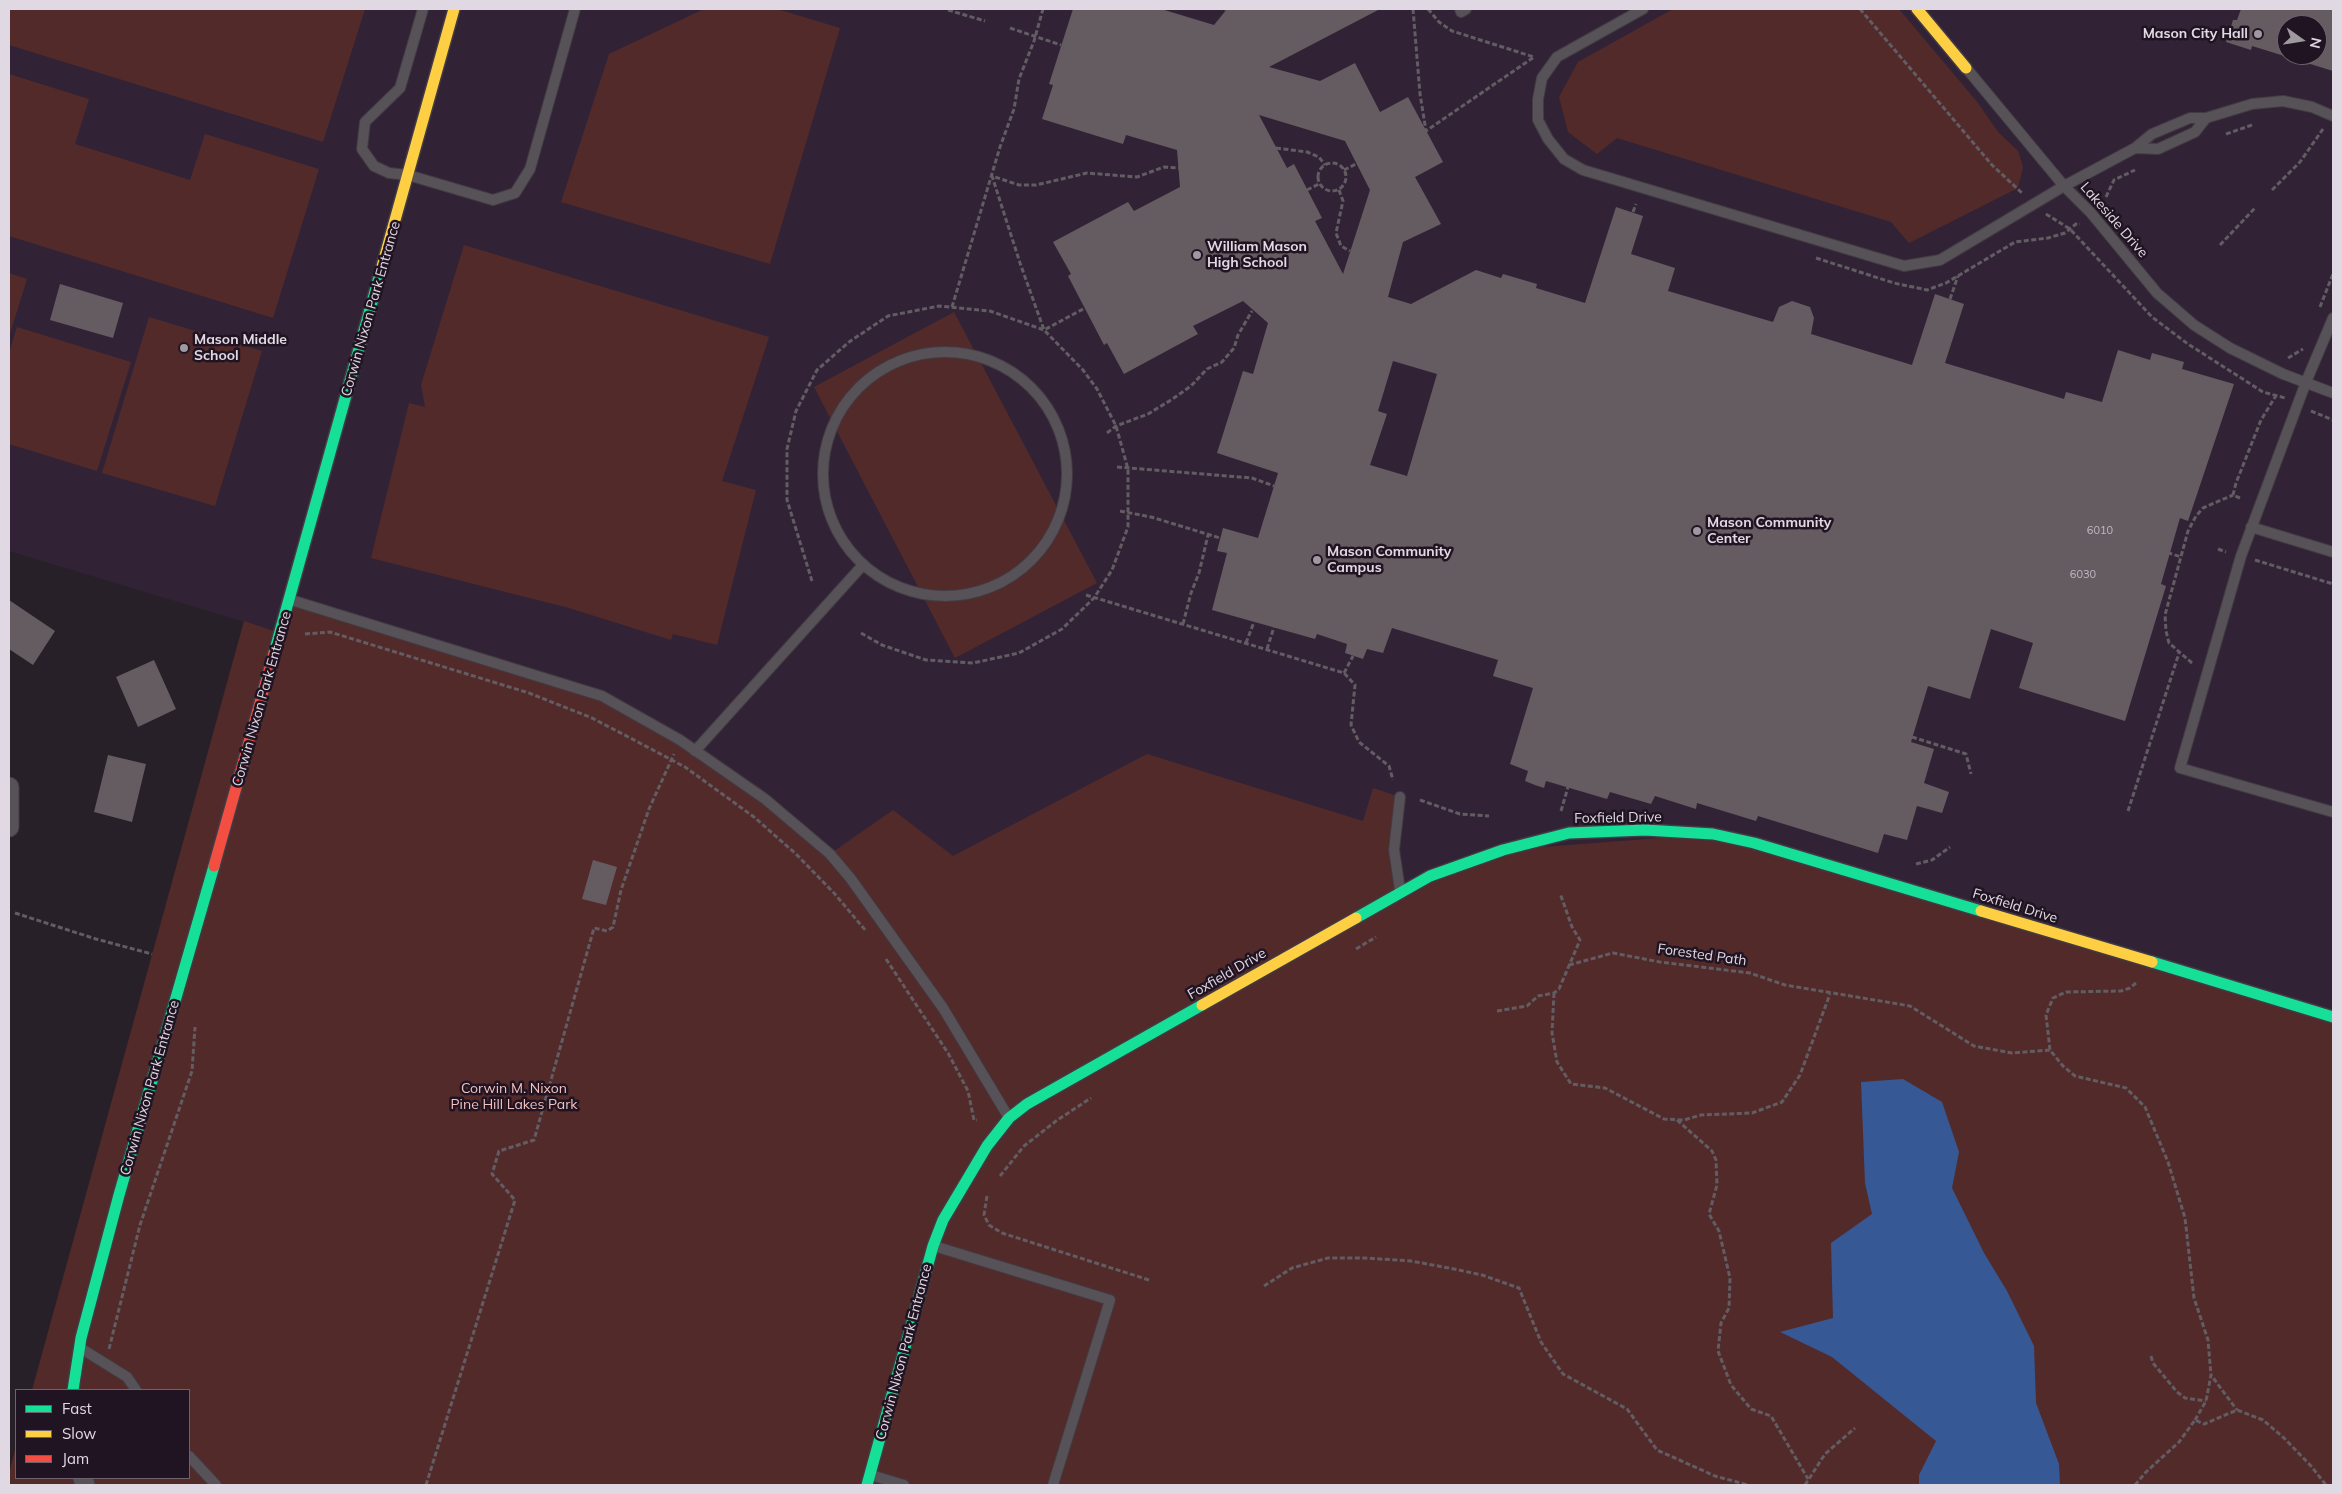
<!DOCTYPE html>
<html>
<head>
<meta charset="utf-8">
<style>
  body { margin:0 }
  #map { position:relative; width:2342px; height:1494px; overflow:hidden; background:#272028; font-family:Mulish,sans-serif }
  canvas { display:block }
  .frame { position:absolute; inset:0; border:10px solid #e0d8e2; pointer-events:none }
  .legend { position:absolute; left:15px; top:1389px; width:175px; height:90px; box-sizing:border-box; background:#201422; border:1px solid #6d626f; margin:0; padding:6px 9px; list-style:none; font-size:15px; color:#e0d8e2 }
  .legend li { display:flex; align-items:center; gap:10px; height:25px }
  .legend b { width:25px; border:1px solid #6d626f }
  .north { position:absolute; left:2277px; top:15px; width:50px; height:50px; box-sizing:border-box; background:#201422; border:1px solid #6d626f; border-radius:50%; rotate:103deg; font-size:14px; font-weight:700; line-height:20px; text-align:center; color:#e0d8e2 }
  .north::after { content:''; display:block; margin:auto; width:18px; height:22px; background:#9f98a1; clip-path:polygon(50% 0,100% 100%,50% 72%,0 100%) }
</style>
</head>
<body>
<div id="map">
<canvas width="2342" height="1494"></canvas>
<div class="frame"></div>
<ul class="legend">
<li><b style="height:6px;background:#16e098"></b>Fast</li>
<li><b style="height:6px;background:#ffcf43"></b>Slow</li>
<li><b style="height:6px;background:#f24e42"></b>Jam</li>
</ul>
<div class="north">N</div>
</div>
<script>
const context = document.querySelector('canvas').getContext('2d');
context.lineJoin = 'round';
function fillPath(path, color) { context.fillStyle = color; context.fill(path, 'evenodd'); }
const poly = rows => new Path2D(rows.map(r => 'M' + r).join(''));
function trace(path, color, width, dash) { context.strokeStyle = color; context.lineWidth = width; context.lineCap = dash ? 'butt' : 'round'; context.setLineDash(dash || []); context.stroke(path); }
function write(font, color, halo, rows, align = 'center') {
  context.font = font + ' Mulish,sans-serif'; context.lineWidth = 5; context.setLineDash([]); context.textBaseline = 'middle'; context.strokeStyle = halo; context.fillStyle = color; for (const [text, x, y, turn = 0] of rows) {
    context.save(); context.translate(x, y); context.rotate((+turn || 0) * Math.PI / 180); context.textAlign = isNaN(turn) ? turn : align; if (halo) context.strokeText(text, 0, 0); context.fillText(text, 0, 0); context.restore();
  }
}
fillPath(poly([
  [9,9,2333,9,2333,1017,1027,1104,281,633,9,551],
  [2287,25,2317,25,2317,55,2287,55]
]), '#312335');
fillPath(poly([
  [9,9,365,9,323,142,9,45],
  [704,9,777,9,840,28,770,264,561,202,609,54],
  [1673,9,1899,9,1978,103,1998,132,2018,151,2023,167,2018,188,1909,243,1891,222,1617,138,1597,154,1568,132,1559,97,1578,62],
  [9,74,89,99,75,144,190,180,205,134,319,169,273,318,9,236],
  [464,245,769,337,722,481,756,490,717,645,673,634,671,640,569,608,371,558,409,403,425,407,421,385],
  [9,273,27,279,9,337],
  [954,312,1097,583,955,658,814,387],
  [149,317,262,351,215,506,102,473],
  [17,327,131,362,97,471,9,444,9,353],
  [290,600,602,696,680,740,830,854,893,810,953,856,1147,754,1363,821,1373,788,1400,797,1394,850,1401,892,1503,850,1713,834,2333,1017,2333,1485,9,1485,9,1473,16,1446,16,1478,189,1478,189,1390,32,1390,244,621,280,633]
]), '#532a2a');
fillPath(poly([
  [1903,1079,1942,1102,1959,1152,1952,1188,1984,1253,2007,1291,2034,1346,2036,1403,2059,1464,2060,1485,1919,1485,1919,1475,1936,1441,1832,1357,1780,1332,1833,1318,1831,1243,1872,1214,1865,1183,1861,1082]
]), '#365995');
fillPath(poly([
  [1073,9,1161,9,1214,25,1227,9,1380,9,1269,67,1320,81,1355,63,1380,112,1408,97,1443,162,1415,177,1441,224,1403,242,1388,297,1411,304,1476,270,1501,278,1503,274,1537,284,1536,288,1585,303,1616,207,1643,216,1631,254,1675,268,1668,291,1773,322,1779,307,1792,301,1810,307,1814,318,1811,334,1912,365,1935,294,1964,304,1945,363,2064,399,2066,392,2102,402,2118,350,2150,360,2152,353,2184,362,2182,369,2234,384,2188,521,2180,518,2161,584,2166,586,2125,721,2019,688,2033,643,1991,629,1970,699,1928,686,1911,742,1934,749,1924,783,1949,792,1942,813,1917,806,1907,840,1884,834,1878,853,1758,816,1756,821,1697,803,1696,809,1655,796,1651,804,1610,792,1607,799,1546,781,1544,788,1535,785,1525,781,1528,771,1510,764,1533,688,1493,676,1498,660,1392,628,1383,653,1367,649,1363,659,1345,653,1347,644,1317,634,1315,639,1212,610,1227,553,1217,551,1223,528,1258,538,1278,473,1217,453,1243,371,1253,374,1268,323,1243,301,1193,326,1198,334,1124,374,1107,343,1104,345,1068,276,1071,274,1053,242,1128,202,1134,211,1180,187,1177,150,1126,135,1123,144,1042,119,1053,85,1049,84],
  [1259,115,1345,141,1370,190,1343,274,1315,221,1322,218,1294,164,1287,168],
  [1393,361,1437,374,1407,476,1370,465,1387,414,1378,411],
  [2241,9,2333,9,2333,71,2252,46,2251,50,2226,42,2233,20,2237,20],
  [2287,25,2317,25,2317,55,2287,55],
  [60,284,123,303,113,338,50,320],
  [9,600,55,631,33,665,9,649],
  [154,660,176,709,138,727,116,677],
  [108,755,146,764,132,822,94,812],
  [593,860,617,867,606,905,582,899]
]), '#655c62');
const lane = poly([
  [423,9,400,88,365,122,362,149,374,166,389,173,408,175,493,200,515,193,530,169,575,9],
  [1460,9,1461,12,1466,9],
  [1643,9,1557,57,1542,78,1538,99,1538,120,1548,139,1564,159,1583,170,1904,266,1940,260,2064,186,2135,148,2152,134,2190,118,2206,118,2252,104,2283,101,2312,107,2333,116],
  [1967,69,2064,186,2091,213,2157,293,2194,325,2230,348,2283,374,2333,393],
  [2135,148,2158,149,2195,132,2206,118],
  [2333,318,2306,382,2241,556,2180,768,2333,812],
  '823 474a122 122 0 1 1 244 0a122 122 0 1 1-244 0Z',
  [2251,527,2333,552],
  [291,600,602,696,680,740,765,799,830,854,851,879,943,1008,1009,1118],
  [695,751,862,566],
  [1400,890,1394,850,1400,797],
  [934,1246,1110,1300,1053,1485],
  [82,1349,127,1377,136,1390],
  [189,1456,216,1485],
  [871,1475,904,1485]
]);
const street = poly([
  [9,787,9,827],
  [83,1478,85,1485]
]);
const fast = poly([
  [274,653,381,270],
  [1356,918,1430,876,1503,850,1569,833,1645,830,1713,834,1754,843,1981,911],
  [2152,962,2333,1017],
  [73,1390,81,1338,119,1195,214,866],
  [867,1485,933,1246,943,1220,987,1146,1009,1118,1027,1104,1202,1005]
]);
const slow = poly([
  [1917,9,1966,68],
  [381,270,454,9],
  [1981,911,2152,962],
  [1202,1005,1356,918]
]);
const jam = poly([
  [214,866,274,653]
]);
trace(lane, '#423b43', 12);
trace(street, '#423b43', 21);
trace(fast, '#423b43', 14);
trace(slow, '#423b43', 14);
trace(jam, '#423b43', 14);
trace(poly([
  [1225,9,1226,10],
  [1413,9,1420,94,1426,131,1534,57],
  [1428,9,1439,22,1452,31,1534,57],
  [1860,9,1992,165,2022,193],
  [948,10,985,21],
  [1010,28,1061,45],
  [2226,134,2252,125],
  [1276,148,1307,152,1319,157,1325,165],
  '1318 177a14 14 0 1 1 28 0a14 14 0 1 1-28 0Z',
  [1344,170,1356,164],
  [1307,190,1319,184],
  [1339,190,1343,201,1336,233,1341,246,1350,251],
  [2272,190,2300,162,2323,129],
  [2106,197,2114,180,2135,170],
  [1633,212,1636,204],
  [2046,214,2070,229,2152,317,2188,344,2263,392,2285,398],
  [2220,245,2255,208],
  [1816,258,1894,283,1927,290,1946,283,2015,242,2048,238,2065,233,2076,224,2080,224],
  [1950,299,1958,276],
  [952,307,1000,147,1014,109,1019,79,1034,41,1043,9],
  [2320,307,2333,274],
  [2288,358,2303,349],
  [2311,411,2333,420],
  [1107,433,1116,426,1148,414,1171,400,1191,386,1207,369,1222,362,1234,348,1238,335,1252,311],
  [1117,467,1252,478,1274,486],
  [2240,498,2233,495,2236,483,2261,420,2277,394],
  [1120,511,1151,517,1220,538],
  [2139,543,2181,557],
  [2218,549,2226,552],
  [2255,560,2333,584],
  [812,581,787,500,787,449,796,411,817,370,849,342,888,316,939,306,990,311,1044,330,1085,308],
  [1086,595,1344,673,1355,685,1351,725,1359,742,1389,766,1393,780],
  [1183,624,1191,593,1199,573,1208,535],
  [861,633,882,645,926,660,973,663,1019,653,1062,629,1094,598,1112,570,1128,527,1128,469,1116,426,1097,389,1083,370,1044,330,1020,263,992,176,1019,185,1036,185,1087,173,1137,177,1164,167,1179,168],
  [305,634,330,632,529,693,592,718,636,741,685,767,754,817,796,854,834,893,866,931],
  [1246,643,1254,622],
  [1267,649,1274,627],
  [2192,663,2169,643,2166,631,2165,615,2188,531,2196,516,2203,508,2233,495],
  [1344,673,1353,656],
  [1912,737,1966,754,1971,774],
  [1920,794,1943,801],
  [1420,800,1460,814,1489,816],
  [1561,811,1568,787],
  [2128,811,2179,653],
  [1916,864,1932,860,1950,847],
  [15,913,96,939,152,954],
  [1356,949,1376,937],
  [886,959,948,1053,968,1091,974,1120,977,1120],
  [1569,965,1613,953,1660,962,1750,973,1785,985,1910,1006,1974,1046,2012,1053,2050,1050],
  [2136,983,2130,988,2121,991,2066,992,2053,998,2046,1015,2050,1050,2063,1066,2075,1076,2126,1088,2145,1107,2168,1162,2185,1218,2194,1298,2208,1340,2211,1375],
  [1554,993,1552,1033,1557,1062,1571,1084,1605,1088,1664,1119,1684,1120,1701,1115,1752,1113,1782,1102,1800,1075,1830,994],
  [1497,1011,1527,1006,1538,996,1554,993,1559,989,1580,940,1572,927,1560,893],
  [1677,1120,1712,1151,1716,1160,1717,1185,1709,1214,1719,1231,1730,1278,1729,1308,1721,1323,1718,1351,1731,1385,1751,1409,1771,1416,1808,1479],
  [1000,1176,1024,1146,1056,1121,1091,1098],
  [987,1196,984,1215,989,1225,1002,1233,1149,1280],
  [1264,1286,1292,1268,1328,1258,1365,1258,1411,1261,1454,1269,1482,1275,1519,1288,1541,1342,1563,1374,1627,1409,1657,1450,1715,1476,1748,1485],
  [109,1349,140,1225,192,1071,195,1027],
  [2151,1356,2153,1363,2177,1392,2185,1398,2206,1401],
  [2195,1420,2206,1401,2211,1375,2237,1410],
  [426,1485,515,1200,492,1174,499,1151,534,1140,594,928,607,931,613,927,621,890,649,809,674,754],
  [1805,1485,1825,1454,1855,1428],
  [2135,1485,2146,1472,2179,1442,2195,1420,2204,1424,2237,1410,2263,1420,2284,1438,2311,1466,2326,1485]
]), '#625c63', 3, [5, 2.5]);
trace(lane, '#575258', 10);
trace(street, '#575258', 19);
trace(fast, '#16e098', 11);
trace(slow, '#ffcf43', 11);
trace(jam, '#f24e42', 11);
for (const [x, y, r, color] of [
  [2258,34,5,"#9f98a1"],
  [1197,255,5,"#9f98a1"],
  [184,348,5,"#9f98a1"],
  [1697,531,5,"#9f98a1"],
  [1317,560,5,"#9f98a1"]
]) { const dot = new Path2D(); dot.arc(x, y, r, 0, 2 * Math.PI); context.fillStyle = color; context.fill(dot); trace(dot, '#201422', 2); }
write('11px', '#c1b9c2', null, [
  ["6010",2100,531],
  ["6030",2083,575]
]);
write('bold 14px', '#e0d8e2', '#201422', [
  ["Mason City Hall",2248,34,"right"],
  ["William Mason",1207,247],
  ["High School",1207,263],
  ["Mason Middle",194,340],
  ["School",194,356],
  ["Mason Community",1707,523],
  ["Center",1707,539],
  ["Mason Community",1327,552],
  ["Campus",1327,568]
], 'left');
write('14px', '#e0d8e2', '#201422', [
  ["Lakeside Drive",2114,220,49],
  ["Corwin Nixon Park Entrance",371,309,-74],
  ["Corwin Nixon Park Entrance",262,699,-74],
  ["Foxfield Drive",1618,818,-1],
  ["Foxfield Drive",2015,906,17],
  ["Forested Path",1702,955,8],
  ["Foxfield Drive",1227,974,-30],
  ["Corwin Nixon Park Entrance",150,1088,-74],
  ["Corwin Nixon Park Entrance",904,1352,-75]
]);
write('14px', '#f3c1be', '#201422', [
  ["Corwin M. Nixon",514,1089],
  ["Pine Hill Lakes Park",514,1105]
]);
</script>
</body>
</html>
